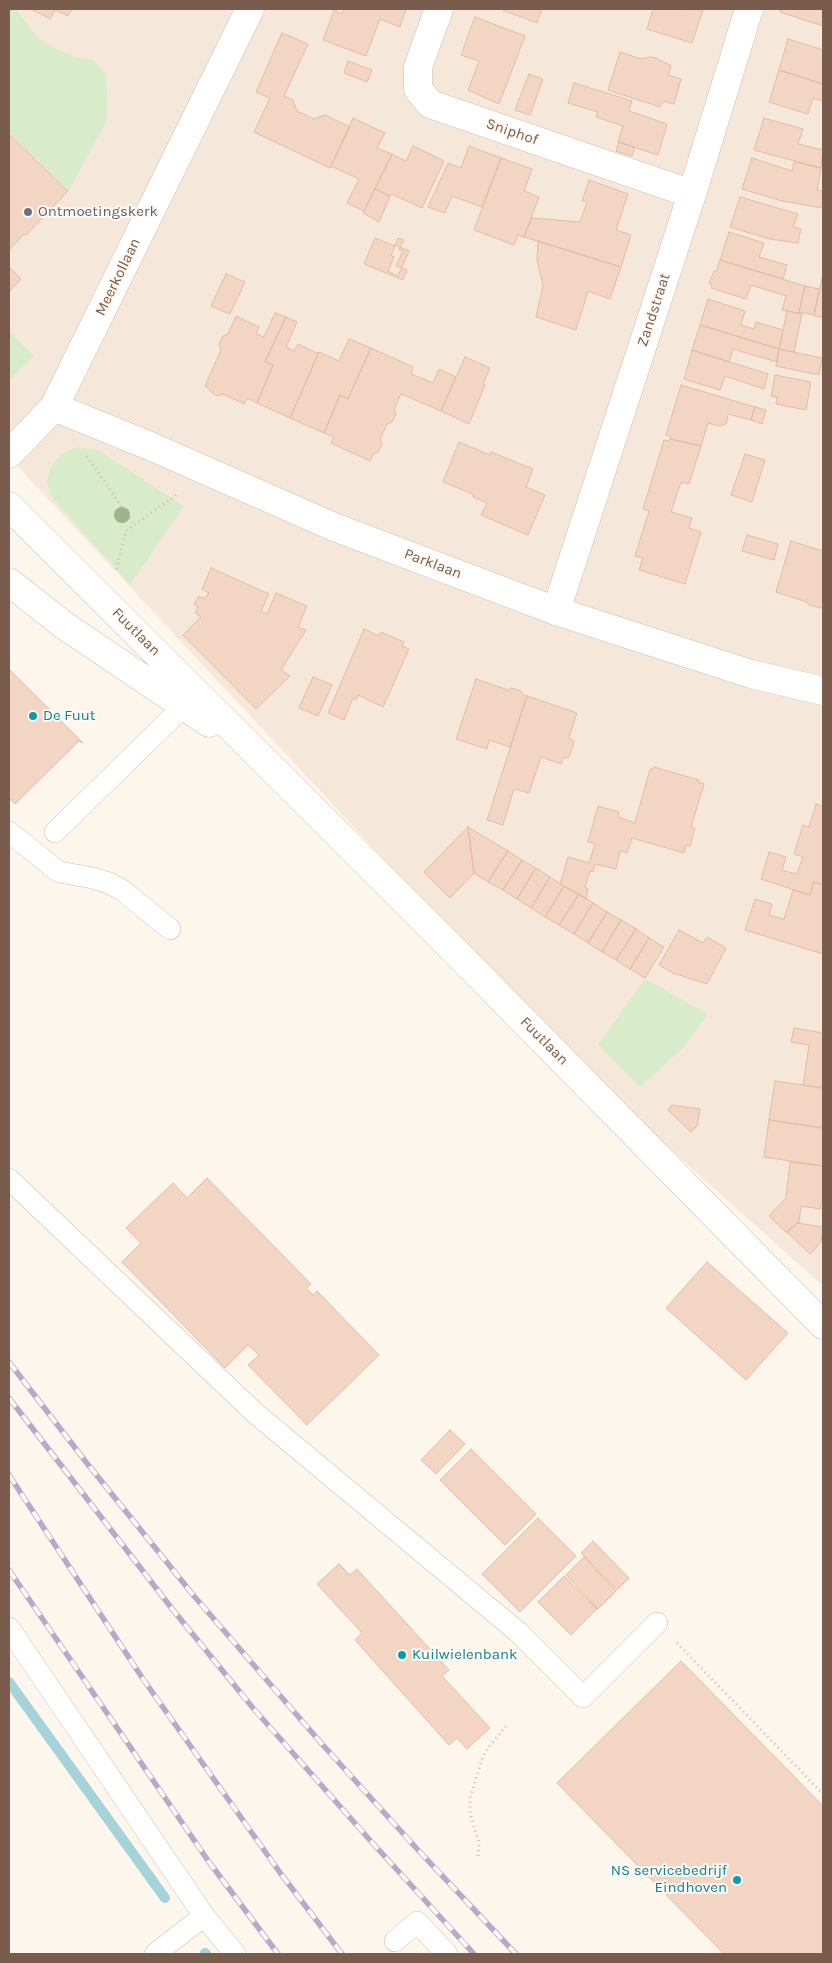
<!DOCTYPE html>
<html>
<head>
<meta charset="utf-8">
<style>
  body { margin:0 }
  #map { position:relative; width:832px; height:1963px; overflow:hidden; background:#fdf6ec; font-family:Karla,sans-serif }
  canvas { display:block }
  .frame { position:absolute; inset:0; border:10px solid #7a5c4d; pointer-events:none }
</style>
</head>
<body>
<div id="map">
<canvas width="832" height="1963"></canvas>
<div class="frame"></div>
</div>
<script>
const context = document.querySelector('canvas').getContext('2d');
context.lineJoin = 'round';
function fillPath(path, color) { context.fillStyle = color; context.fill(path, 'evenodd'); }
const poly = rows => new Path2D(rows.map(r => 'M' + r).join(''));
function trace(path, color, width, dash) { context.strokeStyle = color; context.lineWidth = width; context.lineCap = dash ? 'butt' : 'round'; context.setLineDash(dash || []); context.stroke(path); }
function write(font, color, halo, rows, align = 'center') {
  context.font = font + ' Karla,sans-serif'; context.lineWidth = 4; context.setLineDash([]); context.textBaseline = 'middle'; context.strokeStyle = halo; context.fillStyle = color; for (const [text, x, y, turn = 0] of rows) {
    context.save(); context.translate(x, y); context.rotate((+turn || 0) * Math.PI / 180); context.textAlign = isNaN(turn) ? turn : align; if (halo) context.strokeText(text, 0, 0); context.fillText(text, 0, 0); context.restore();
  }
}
fillPath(poly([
  [9,9,823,9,823,1286,573,1062,9,457]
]), '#f5e8da');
fillPath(poly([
  [9,9,16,9,37,37,56,49,74,56,93,60,105,73,108,102,106,122,69,190,9,132],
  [9,331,34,356,9,380],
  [77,447,98,450,184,506,130,585,52,497,47,482,50,468,61,454],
  [645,979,708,1014,683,1048,640,1087,598,1045]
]), '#d8ecc9');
trace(poly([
  [9,1682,165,1898],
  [205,1953,206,1954]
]), '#a5d3da', 10);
const building = poly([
  [31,9,72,9,68,16,55,10,50,19,31,9],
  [344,9,406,9,400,27,380,19,366,56,323,40,334,10,342,14,344,9],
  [500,9,542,9,537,23,500,9],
  [653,9,703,10,692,43,647,29,653,9],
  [781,9,823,9,823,26,780,12,781,9],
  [475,17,525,36,499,104,468,90,479,61,461,55,475,17],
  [282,33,308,44,284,96,293,100,297,111,314,119,325,115,350,127,330,168,254,132,270,98,256,92,282,33],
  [788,39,823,50,823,84,779,70,788,39],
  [620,52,641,59,650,57,656,58,670,65,671,67,668,75,681,79,674,104,663,101,660,107,608,90,620,52],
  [348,61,372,70,367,82,344,73,348,61],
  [779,70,823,84,823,101,813,98,808,114,769,102,779,70],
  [529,74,543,79,530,115,515,110,529,74],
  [574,83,632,101,629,111,667,124,658,155,618,142,623,126,596,117,598,112,568,103,574,83],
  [353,118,385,133,377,148,392,154,364,211,347,203,359,179,331,166,353,118],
  [764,118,803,129,798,144,823,150,821,168,754,150,764,118],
  [9,134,68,191,26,235,24,234,9,250,9,134],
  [619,142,635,147,632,156,616,151,619,142],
  [413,146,444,161,422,208,391,194,390,196,375,189,392,154,406,161,413,146],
  [469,146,501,158,482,207,452,196,445,213,428,207,448,163,461,168,469,146],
  [501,158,532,169,524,191,539,197,524,237,518,235,514,245,474,230,501,158],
  [752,158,792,171,794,162,821,168,817,190,823,191,823,208,782,201,742,189,752,158],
  [589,180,628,194,616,230,631,235,621,267,524,237,532,218,580,222,587,202,582,201,589,180],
  [375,189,390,196,379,222,363,213,375,189],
  [740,197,798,214,793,227,801,229,798,243,769,239,730,227,740,197],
  [729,232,764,243,759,257,787,265,783,279,720,260,729,232],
  [375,238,395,246,398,238,404,240,399,250,403,251,396,266,407,270,403,280,364,264,375,238],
  [538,241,621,267,610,299,588,291,576,330,536,317,543,285,537,260,538,241],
  [395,245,409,251,398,276,388,271,394,257,391,256,395,245],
  [720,260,805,286,799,313,782,310,786,296,751,285,746,299,711,288,712,285,709,284,714,271,716,272,720,260],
  [9,267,21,279,9,292,9,267],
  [226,274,245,282,230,314,211,306,226,274],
  [823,274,823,317,814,316,823,274],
  [805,286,819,289,814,315,799,312,805,286],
  [708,299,745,311,741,325,754,329,756,322,783,330,779,349,700,325,708,299],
  [787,311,802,314,794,352,779,349,787,311],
  [275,313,286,317,265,362,273,365,257,403,247,398,244,404,223,394,218,396,211,392,208,388,205,386,221,350,219,345,223,336,228,334,236,316,259,327,256,334,264,337,275,313],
  [286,317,297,322,286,347,294,351,298,344,317,353,319,352,290,418,257,403,273,365,265,362,286,317],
  [700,325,779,349,777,362,733,349,729,362,692,350,700,325],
  [349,339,371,348,348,399,340,395,324,433,290,418,319,352,339,361,349,339],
  [371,348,413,367,411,374,433,383,439,369,456,377,441,411,401,394,394,409,396,414,392,422,387,424,380,439,382,444,378,452,373,454,370,461,331,443,334,437,324,433,340,395,348,399,371,348],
  [779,349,822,358,819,375,776,366,779,349],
  [692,350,768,374,764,389,725,376,720,390,684,379,692,350],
  [465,357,490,368,483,384,485,385,469,424,441,411,465,357],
  [775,375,811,382,806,410,776,404,777,397,771,396,775,375],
  [681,385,755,407,751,420,728,414,726,424,719,426,708,423,701,446,670,439,671,436,666,435,681,385],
  [755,407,766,410,762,424,751,420,755,407],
  [670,439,701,446,689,484,681,482,671,512,692,518,689,528,701,532,685,584,639,570,643,558,635,556,649,511,643,509,664,440,669,441,670,439],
  [459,442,490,455,491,452,533,469,526,487,545,495,528,535,481,515,487,503,473,497,473,494,443,482,459,442],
  [745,454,765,460,752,502,731,495,745,454],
  [747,535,778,544,774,560,742,551,747,535],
  [791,541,823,551,823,607,820,608,809,605,807,602,776,592,791,541],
  [211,568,269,594,261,611,267,614,276,593,307,606,298,627,306,630,281,670,290,676,256,709,183,635,201,617,195,613,198,607,194,604,199,596,204,599,209,593,202,589,211,568],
  [364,629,379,636,381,632,404,642,402,646,409,649,383,707,358,695,356,700,353,698,344,720,328,713,364,629],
  [9,669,83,743,79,741,15,804,9,798,9,669],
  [313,677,332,685,318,716,299,708,313,677],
  [476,679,508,690,511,688,521,691,523,695,527,696,510,747,489,740,487,749,456,739,476,679],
  [527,696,577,713,569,737,574,742,569,757,563,758,561,764,541,757,529,793,514,789,503,825,487,820,527,696],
  [654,767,699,780,698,782,704,784,691,827,695,828,690,846,686,845,684,853,632,838,627,853,620,851,616,869,595,864,593,872,590,871,585,887,588,889,586,899,560,884,568,857,589,863,595,844,588,842,598,806,619,812,618,817,635,823,650,769,653,769,654,767],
  [816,804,823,806,823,885,814,882,810,895,761,879,769,852,786,857,782,870,797,874,803,857,794,854,803,825,809,827,816,804],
  [468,827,508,851,488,882,474,873,468,827],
  [468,827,474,873,450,898,424,872,468,827],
  [508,851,522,860,503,890,488,882,508,851],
  [522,860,536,868,517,899,503,890,522,860],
  [536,868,550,877,531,908,517,899,536,868],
  [550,877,564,886,545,917,531,908,550,877],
  [814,882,823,885,823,954,745,930,755,899,772,904,769,915,784,919,793,890,810,895,814,882],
  [564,886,579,894,559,925,545,917,564,886],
  [579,894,593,903,574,934,559,925,579,894],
  [593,903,607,912,588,943,574,934,593,903],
  [607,912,621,920,602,952,588,943,607,912],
  [621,920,636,929,616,960,602,952,621,920],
  [636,929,649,938,630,969,616,960,636,929],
  [679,930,703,943,707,937,726,948,707,984,673,973,659,965,679,930],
  [649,938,664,947,645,978,630,969,649,938],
  [794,1028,823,1033,823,1088,803,1085,809,1045,791,1042,794,1028],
  [775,1081,823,1088,823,1128,769,1120,775,1081],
  [672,1105,700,1109,697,1126,691,1132,668,1110,672,1105],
  [769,1120,823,1128,823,1166,764,1157,769,1120],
  [790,1162,823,1166,823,1204,821,1203,820,1209,801,1206,799,1223,797,1223,787,1233,769,1216,786,1198,790,1162],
  [207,1178,311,1284,306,1288,313,1295,317,1291,379,1355,307,1425,248,1365,259,1355,248,1345,225,1368,122,1262,141,1243,126,1228,173,1183,187,1198,207,1178],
  [797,1223,823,1227,821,1242,810,1254,787,1232,797,1223],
  [707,1262,788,1333,746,1380,666,1308,707,1262],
  [450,1430,465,1444,436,1474,421,1460,450,1430],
  [471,1449,536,1514,505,1545,440,1480,471,1449],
  [538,1518,576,1556,520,1612,482,1574,538,1518],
  [593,1541,629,1578,617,1590,581,1553,593,1541],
  [584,1557,616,1591,598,1609,566,1575,584,1557],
  [339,1564,350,1575,357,1569,449,1670,442,1676,490,1728,467,1749,457,1738,449,1745,355,1640,362,1633,317,1584,339,1564],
  [564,1576,597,1609,571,1635,538,1602,564,1576],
  [681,1661,823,1806,823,1954,724,1954,557,1783,681,1661]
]);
fillPath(building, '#f3d5c3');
trace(building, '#e6bba3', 1);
const service = poly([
  [9,832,59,872,93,878,109,883,122,890,170,929],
  [55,832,184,706],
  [9,1179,255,1413,518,1632,583,1697,657,1623],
  [9,1628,204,1916,235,1954],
  [395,1941,417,1922,447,1954],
  [155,1954,204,1916]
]);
const minor = poly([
  [439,9,418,67,418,89,430,104,692,194],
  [556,611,692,194,749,9]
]);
const tertiary = poly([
  [54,407,150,446,334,527,556,611,751,674,823,691],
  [9,454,54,407,250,9],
  [9,506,443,939,823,1325],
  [9,582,65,626,209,723]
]);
trace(service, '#d1beb0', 22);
trace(minor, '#d1beb0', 29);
trace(tertiary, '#d1beb0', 29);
trace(poly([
  [87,456,134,525],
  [116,569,126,531,179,493],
  [677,1643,823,1794],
  [478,1856,479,1843,470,1814,470,1798,483,1756,488,1748,506,1726]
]), '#d9b8a5', 3, [1, 4]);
trace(service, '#fff', 21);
trace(minor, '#fff', 28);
trace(tertiary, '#fff', 28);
const rail = poly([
  [9,1362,86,1462,194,1596,322,1744,418,1850,516,1954],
  [9,1398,173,1610,253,1708,368,1838,474,1954],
  [9,1475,143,1679,281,1874,342,1954],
  [9,1570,209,1862,278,1954]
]);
trace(rail, '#b9a8c9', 5.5);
trace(rail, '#fffaf3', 4, [11]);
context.fillStyle = '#a0b28e';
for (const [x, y] of [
  [122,515]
]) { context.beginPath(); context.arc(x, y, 8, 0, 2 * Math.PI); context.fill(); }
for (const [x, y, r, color] of [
  [28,212,5,"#6b7280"],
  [33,716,5,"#0f9aa8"],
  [402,1655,5,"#0f9aa8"],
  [737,1880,5,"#0f9aa8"]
]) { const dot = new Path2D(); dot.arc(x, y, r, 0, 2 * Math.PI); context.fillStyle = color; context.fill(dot); trace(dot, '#fffaf3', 2); }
write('15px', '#7a5c4d', '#fffaf3', [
  ["Sniphof",512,132,19],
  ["Meerkollaan",118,277,-64],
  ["Zandstraat",654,310,-72],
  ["Parklaan",433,564,21],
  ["Fuutlaan",136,632,45],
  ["Fuutlaan",544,1041,45]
]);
write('15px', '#5b616d', '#fffaf3', [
  ["Ontmoetingskerk",38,212]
], 'left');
write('15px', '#0d838f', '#fffaf3', [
  ["De Fuut",43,716],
  ["Kuilwielenbank",412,1655],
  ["NS servicebedrijf",727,1871,"right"],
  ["Eindhoven",727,1888,"right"]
], 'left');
</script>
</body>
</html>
